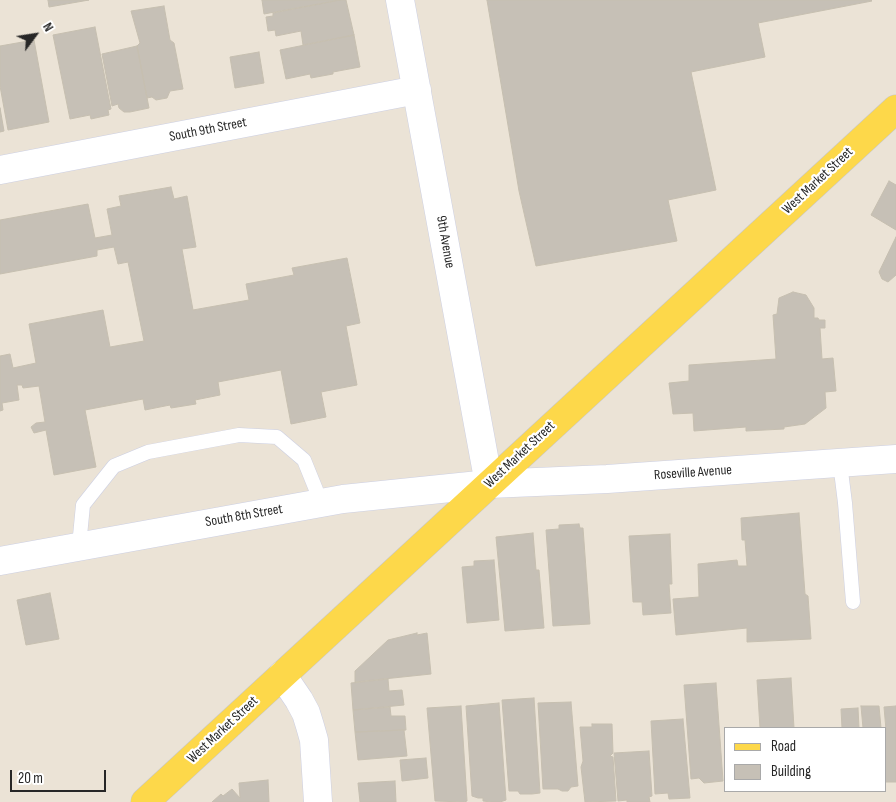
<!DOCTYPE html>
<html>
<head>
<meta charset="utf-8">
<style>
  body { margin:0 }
  #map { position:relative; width:896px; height:802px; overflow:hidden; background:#ebe3d6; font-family:"Sofia Sans Condensed",sans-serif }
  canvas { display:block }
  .legend { position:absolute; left:724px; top:727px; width:162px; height:65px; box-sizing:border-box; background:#fff; border:1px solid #a9a9a9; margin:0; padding:6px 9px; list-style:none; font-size:15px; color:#272727 }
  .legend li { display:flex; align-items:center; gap:10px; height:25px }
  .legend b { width:25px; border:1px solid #a9a9a9 }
  .north { position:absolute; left:10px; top:10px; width:50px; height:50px; -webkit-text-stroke:4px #fff; paint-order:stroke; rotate:59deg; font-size:14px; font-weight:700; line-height:20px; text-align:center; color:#272727 }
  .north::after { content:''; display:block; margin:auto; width:18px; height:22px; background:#272727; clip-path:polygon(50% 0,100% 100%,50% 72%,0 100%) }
  .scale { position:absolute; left:10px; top:770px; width:96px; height:22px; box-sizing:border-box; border:2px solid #272727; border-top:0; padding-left:6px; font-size:15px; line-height:18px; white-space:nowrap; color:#272727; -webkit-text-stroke:4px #fff; paint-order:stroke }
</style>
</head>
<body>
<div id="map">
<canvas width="896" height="802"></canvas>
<ul class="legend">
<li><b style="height:6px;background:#fdd84a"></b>Road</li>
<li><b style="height:14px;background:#c6c0b6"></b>Building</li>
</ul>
<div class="north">N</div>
<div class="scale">20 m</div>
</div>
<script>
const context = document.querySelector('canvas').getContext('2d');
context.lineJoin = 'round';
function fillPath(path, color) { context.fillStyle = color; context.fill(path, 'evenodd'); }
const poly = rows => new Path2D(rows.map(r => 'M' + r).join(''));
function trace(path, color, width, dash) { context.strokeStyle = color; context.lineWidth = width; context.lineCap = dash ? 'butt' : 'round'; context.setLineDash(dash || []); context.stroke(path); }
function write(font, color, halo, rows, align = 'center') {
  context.font = font + ' "Sofia Sans Condensed",sans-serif'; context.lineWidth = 4.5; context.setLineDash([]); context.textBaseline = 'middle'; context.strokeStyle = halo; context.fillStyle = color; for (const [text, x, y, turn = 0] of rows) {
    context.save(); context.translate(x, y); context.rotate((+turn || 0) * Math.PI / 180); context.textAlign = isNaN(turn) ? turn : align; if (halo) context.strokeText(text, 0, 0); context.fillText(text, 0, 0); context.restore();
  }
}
const building = poly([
  [48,0,89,0,49,7,48,0],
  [262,0,340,0,264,14,262,0],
  [340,0,346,0,354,35,303,45,301,31,276,36,275,30,268,31,266,17,273,16,273,13,340,0],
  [487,0,871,0,872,1,758,23,765,57,691,72,716,190,668,200,677,241,536,266,519,191,487,0],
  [164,6,170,40,174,43,183,89,170,91,167,98,156,100,152,97,147,98,137,46,140,43,131,11,164,6],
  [95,27,111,109,108,110,109,115,91,119,90,115,70,119,53,35,95,27],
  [354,35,360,67,333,72,333,74,311,78,310,74,286,79,280,50,354,35],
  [34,40,49,122,8,130,0,86,0,46,34,40],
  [137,46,149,108,130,112,124,112,119,108,118,104,112,106,102,54,137,46],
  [259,52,264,83,235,88,230,57,259,52],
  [0,108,4,131,0,132,0,108],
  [889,181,896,185,896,230,871,215,889,181],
  [171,187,174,199,187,196,196,247,182,249,193,310,249,300,246,284,294,275,292,268,347,258,360,323,346,326,357,385,321,392,326,417,291,424,281,370,218,382,220,395,195,400,196,404,171,408,170,405,145,410,143,399,85,410,96,467,54,475,46,430,34,433,31,427,36,423,45,422,39,386,23,388,22,385,17,385,19,400,2,403,3,410,0,411,0,356,10,354,13,368,36,363,29,324,103,310,110,347,144,341,128,262,118,264,114,247,97,250,97,256,0,274,0,220,88,204,95,238,112,235,107,209,121,206,119,196,171,187],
  [896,237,896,275,888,282,882,279,879,272,896,237],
  [793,292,806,295,814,308,814,318,818,318,819,320,825,320,825,328,820,328,822,359,833,358,836,391,825,392,826,408,805,424,784,427,784,429,746,431,746,427,694,431,693,413,673,414,669,383,689,381,689,365,776,359,773,315,777,314,779,298,793,292],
  [799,513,805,594,808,596,811,639,747,642,747,628,676,635,673,599,699,597,698,564,737,560,738,566,747,566,745,540,742,540,741,518,799,513],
  [579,524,580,528,583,528,590,624,553,626,546,530,559,529,559,525,579,524],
  [533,533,536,570,539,570,544,628,505,631,496,537,533,533],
  [670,534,672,584,669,584,671,613,643,615,642,602,633,602,629,536,670,534],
  [494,560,499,620,467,623,462,567,474,566,474,561,494,560],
  [50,593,59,639,26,645,17,600,50,593],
  [417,633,417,635,427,633,431,674,355,682,355,671,388,640,417,633],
  [791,678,794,728,760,728,757,680,791,678],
  [388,679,389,691,402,690,404,705,353,710,351,683,388,679],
  [716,683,723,781,704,783,699,778,691,779,684,685,716,683],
  [534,698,540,793,532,794,520,794,518,791,509,791,502,700,534,698],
  [571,702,578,786,571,787,568,791,562,791,558,789,543,789,538,703,571,702],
  [499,703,506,800,500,802,491,802,483,801,483,798,478,798,472,796,466,706,499,703],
  [461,706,467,801,464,802,435,801,427,708,461,706],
  [861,706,879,706,881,728,863,728,861,706],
  [896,706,896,782,885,782,885,730,886,730,884,707,896,706],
  [390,707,391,716,405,716,406,730,355,732,353,710,390,707],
  [858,708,859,728,842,728,841,709,858,708],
  [683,719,690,798,669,799,668,793,655,794,651,721,683,719],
  [592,724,612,724,613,753,610,756,613,757,616,801,585,802,581,767,583,761,580,727,592,727,592,724],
  [404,730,407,756,358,760,355,732,404,730],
  [649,751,652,796,649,797,650,802,627,802,627,800,618,801,614,753,649,751],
  [426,758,428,778,402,781,400,760,426,758],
  [268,780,269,802,212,802,221,794,223,796,232,789,240,798,239,783,268,780],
  [395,781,396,802,360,802,358,783,395,781]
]);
fillPath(building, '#c6c0b6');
trace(building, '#c6bfb0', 1);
const service = poly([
  [840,463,845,503,853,602],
  [79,546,83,505,114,466,148,452,239,435,277,437,304,460,321,502]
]);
const minor = poly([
  [400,0,489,484],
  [0,170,417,90],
  [282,675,299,700,306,713,310,726,314,740,318,802]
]);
const tertiary = poly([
  [0,561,343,499,489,484,607,479,896,459]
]);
const primary = poly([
  [145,802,896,109]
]);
trace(service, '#cccfe2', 15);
trace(minor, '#cccfe2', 29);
trace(tertiary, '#cccfe2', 29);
trace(primary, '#c7c7c7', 29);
trace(service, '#fff', 14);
trace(minor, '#fff', 28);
trace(tertiary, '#fff', 28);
trace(primary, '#fdd84a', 28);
write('14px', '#272727', '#fff', [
  ["South 9th Street",208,130,-11],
  ["West Market Street",818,181,-43],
  ["9th Avenue",445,242,80],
  ["West Market Street",520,455,-43],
  ["Roseville Avenue",693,473,-4],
  ["South 8th Street",244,516,-10],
  ["West Market Street",223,730,-43]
]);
</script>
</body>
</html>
